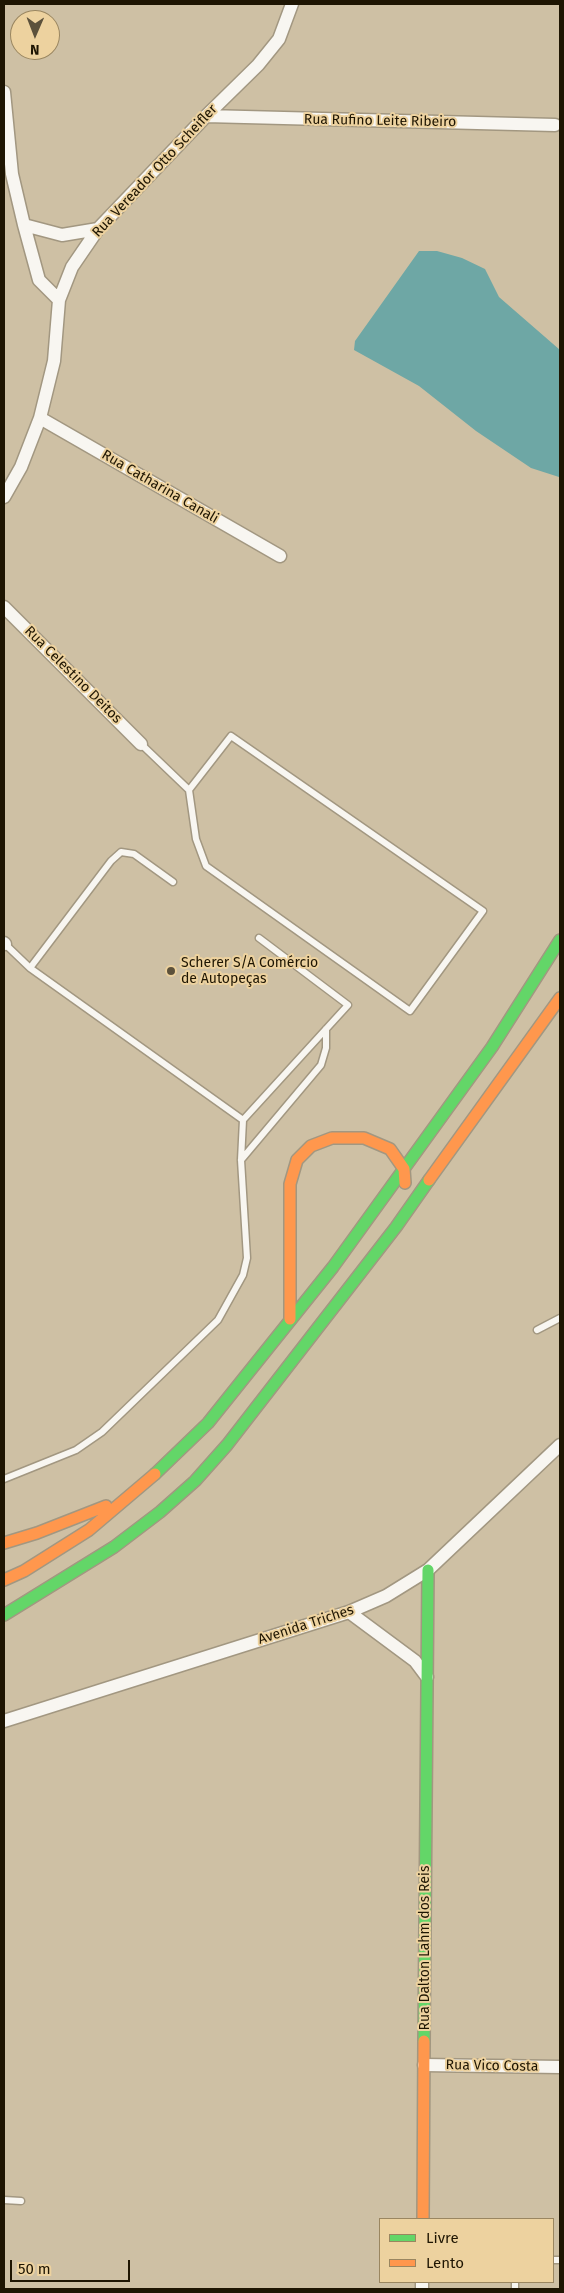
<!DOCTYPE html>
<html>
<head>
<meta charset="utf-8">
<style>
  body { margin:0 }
  #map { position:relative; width:564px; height:2293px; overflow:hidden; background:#cec0a4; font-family:"Fira Sans",sans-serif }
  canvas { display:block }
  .frame { position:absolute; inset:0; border:5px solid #1e1502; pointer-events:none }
  .legend { position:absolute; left:379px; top:2218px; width:175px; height:65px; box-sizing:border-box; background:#edd29f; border:1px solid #9a8660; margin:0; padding:6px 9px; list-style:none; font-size:15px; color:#1e1502 }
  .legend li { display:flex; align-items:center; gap:10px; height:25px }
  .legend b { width:25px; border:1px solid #9a8660 }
  .north { position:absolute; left:10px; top:10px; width:50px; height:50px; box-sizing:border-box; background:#edd29f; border:1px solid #9a8660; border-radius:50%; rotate:181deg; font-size:14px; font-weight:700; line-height:20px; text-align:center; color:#1e1502 }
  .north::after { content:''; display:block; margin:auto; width:18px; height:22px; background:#5c513b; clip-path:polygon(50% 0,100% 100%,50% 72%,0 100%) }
  .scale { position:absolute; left:10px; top:2260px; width:120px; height:22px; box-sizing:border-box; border:2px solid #1e1502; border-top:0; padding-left:6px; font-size:15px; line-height:18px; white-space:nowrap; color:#1e1502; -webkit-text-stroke:4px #edd29f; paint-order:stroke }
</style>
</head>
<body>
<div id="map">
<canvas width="564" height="2293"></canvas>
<div class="frame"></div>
<ul class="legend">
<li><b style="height:6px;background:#63d668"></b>Livre</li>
<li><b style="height:6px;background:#ff974d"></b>Lento</li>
</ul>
<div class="north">N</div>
<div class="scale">50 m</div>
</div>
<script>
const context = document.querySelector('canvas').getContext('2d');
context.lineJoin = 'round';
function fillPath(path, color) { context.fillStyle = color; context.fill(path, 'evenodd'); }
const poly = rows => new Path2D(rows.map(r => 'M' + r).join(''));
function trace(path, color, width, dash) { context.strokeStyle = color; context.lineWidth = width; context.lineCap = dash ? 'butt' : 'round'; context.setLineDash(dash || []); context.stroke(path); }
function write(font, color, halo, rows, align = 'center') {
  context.font = font + ' "Fira Sans",sans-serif'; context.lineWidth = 4; context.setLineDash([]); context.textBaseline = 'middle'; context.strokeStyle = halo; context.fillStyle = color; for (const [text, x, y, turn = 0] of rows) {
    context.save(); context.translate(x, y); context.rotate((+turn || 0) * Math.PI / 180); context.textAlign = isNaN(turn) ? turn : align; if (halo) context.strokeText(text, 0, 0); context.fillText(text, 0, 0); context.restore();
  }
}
fillPath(poly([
  [419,251,437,251,462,258,485,269,499,297,560,350,559,477,531,468,476,431,419,386,354,350,355,341]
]), '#6ea7a5');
const lane = poly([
  [141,744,189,790,196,839,206,866,410,1011,483,911,231,736,189,790],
  [5,944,30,968,243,1120],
  [30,968,111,861,121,852,134,854,173,882],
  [241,1160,321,1065,326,1048,326,1029],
  [537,1330,560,1318],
  [4,1479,76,1450,102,1432,218,1320,243,1275,247,1258,241,1160,243,1120,348,1005,259,938],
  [4,2200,21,2201],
  [553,2260,560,2260],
  [515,2289,515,2282]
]);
const street = poly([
  [4,92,12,174,24,225,39,280,59,300],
  [206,116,555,125],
  [24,225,62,235,98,229],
  [40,418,280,556],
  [4,497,21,467,40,418,54,361,59,300,72,267,98,229,206,116,258,65,279,39,292,4],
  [4,607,141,744],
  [4,943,5,944],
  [349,1612,415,1661,427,1677],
  [4,1721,349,1612,386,1596,428,1570,560,1445],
  [424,2065,560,2067],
  [422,2289,422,2282]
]);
const fast = poly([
  [155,1474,208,1423,333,1267,492,1047,560,940],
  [4,1615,114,1547,160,1512,195,1481,227,1445,396,1227,429,1180],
  [424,2041,428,1570]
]);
const slow = poly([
  [429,1180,560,998],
  [290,1319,290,1184,297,1160,311,1146,332,1138,364,1138,390,1149,404,1169,405,1183],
  [4,1543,37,1533,106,1506],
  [4,1580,24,1571,89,1530,155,1474],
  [423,2219,424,2041]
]);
trace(lane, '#a29781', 9);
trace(street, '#a29781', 15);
trace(fast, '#a29781', 14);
trace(slow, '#a29781', 14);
trace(lane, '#f8f6f1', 6);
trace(street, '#f8f6f1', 12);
trace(fast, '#63d668', 11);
trace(slow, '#ff974d', 11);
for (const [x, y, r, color] of [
  [171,971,5,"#5c513b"]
]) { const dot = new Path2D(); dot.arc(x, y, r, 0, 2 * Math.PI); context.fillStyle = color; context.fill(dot); trace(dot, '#edd29f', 2); }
write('14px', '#1e1502', '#edd29f', [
  ["Rua Rufino Leite Ribeiro",380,121,1],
  ["Rua Vereador Otto Scheifler",155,171,-47],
  ["Rua Catharina Canali",160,487,30],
  ["Rua Celestino Deitos",73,675,45],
  ["Avenida Triches",306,1625,-18],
  ["Rua Dalton Lahm dos Reis",425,1948,-90],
  ["Rua Vico Costa",492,2066,1]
]);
write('14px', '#1e1502', '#edd29f', [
  ["Scherer S/A Comércio",181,963],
  ["de Autopeças",181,979]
], 'left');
</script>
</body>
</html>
